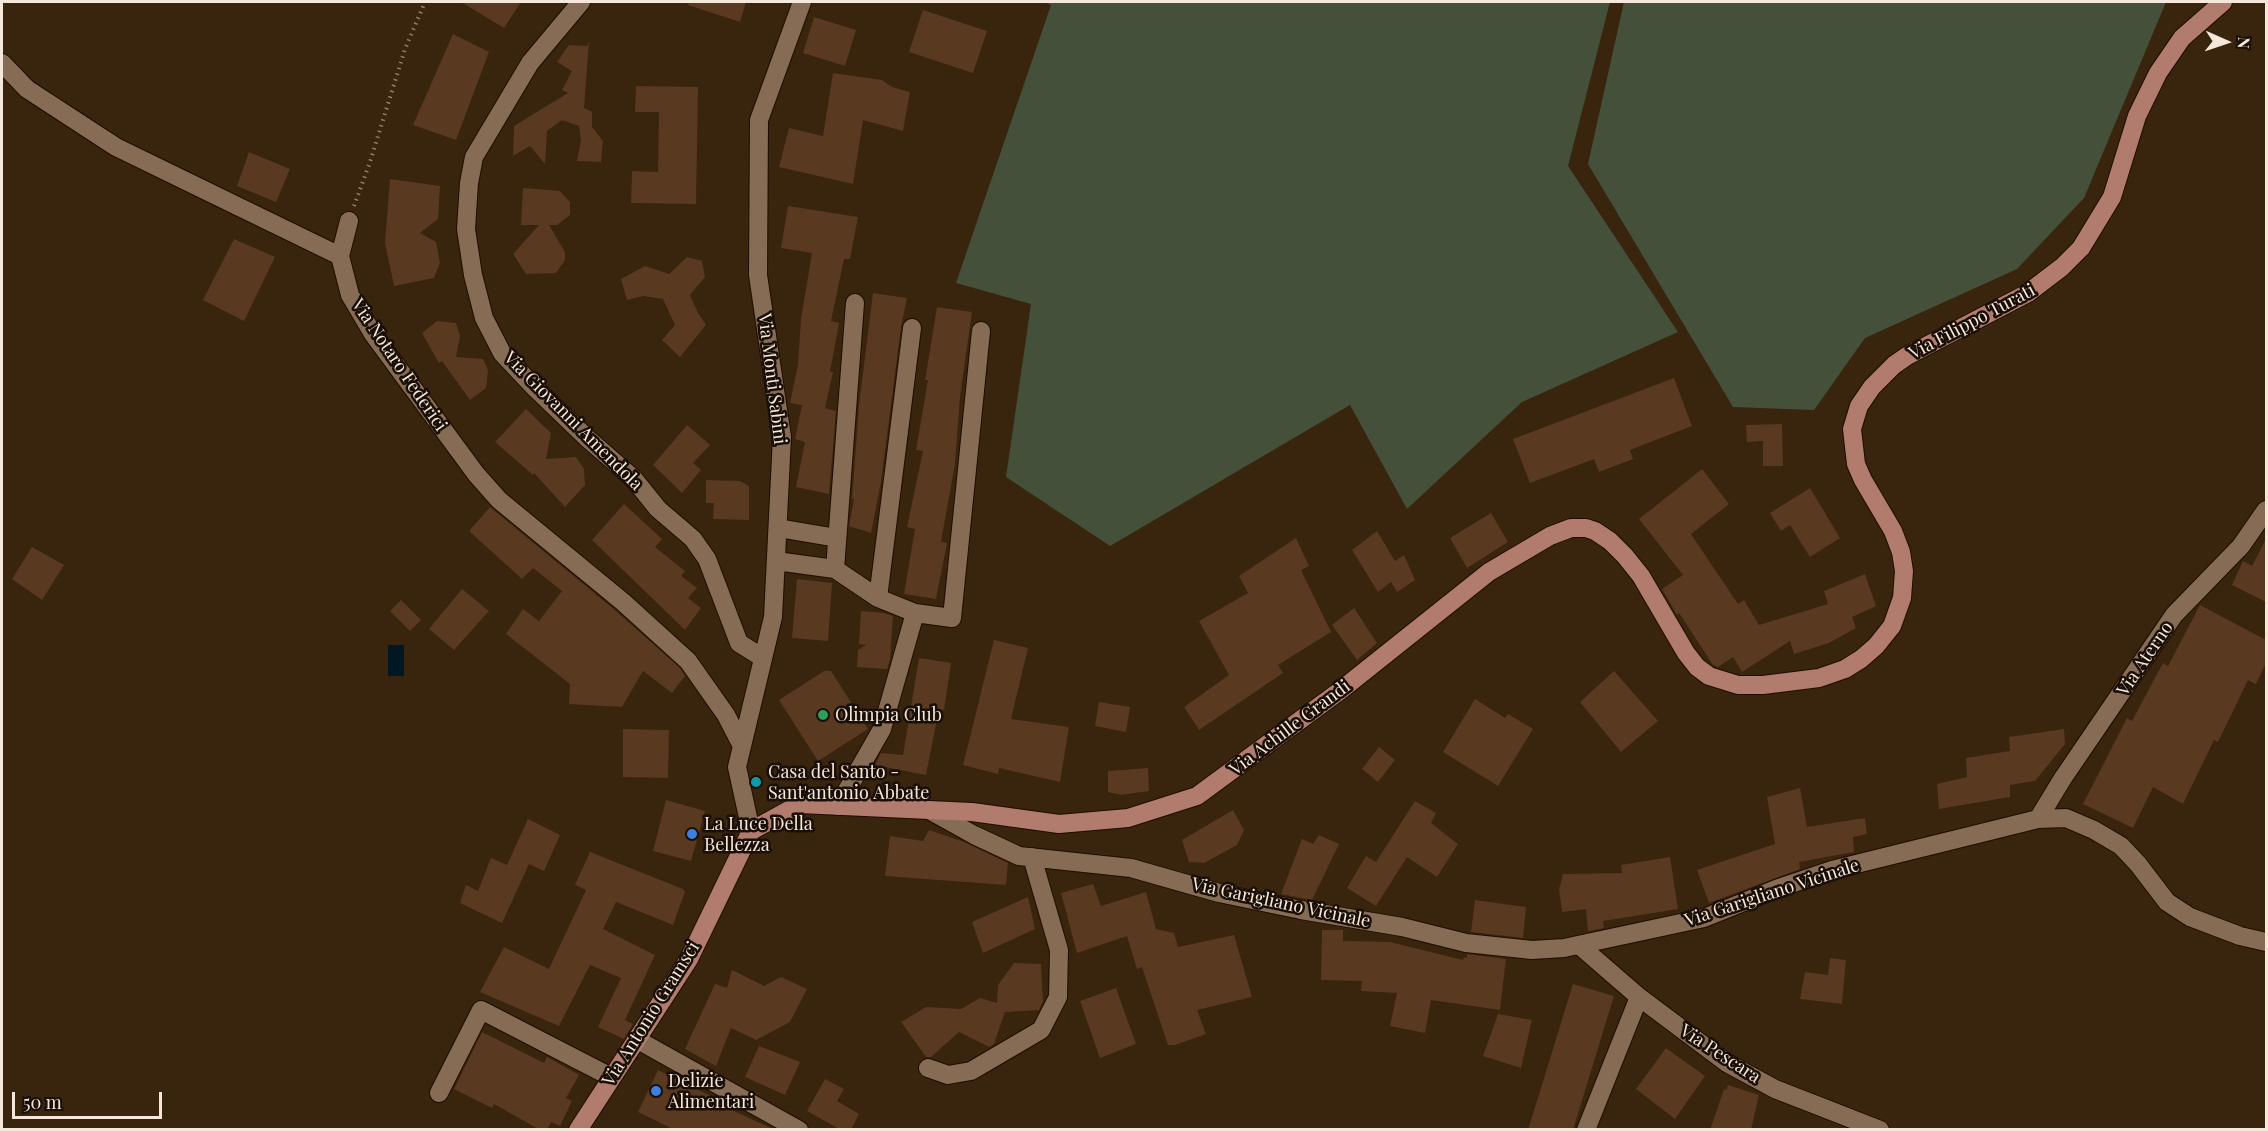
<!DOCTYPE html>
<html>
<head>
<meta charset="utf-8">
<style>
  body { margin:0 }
  #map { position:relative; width:2268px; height:1131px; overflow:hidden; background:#39240d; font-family:"Playfair Display",serif }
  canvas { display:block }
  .frame { position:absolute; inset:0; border:3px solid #f5e7d9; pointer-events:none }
  .north { position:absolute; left:2196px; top:12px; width:60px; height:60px; -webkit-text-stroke:4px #190f06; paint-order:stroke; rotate:93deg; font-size:16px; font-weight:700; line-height:24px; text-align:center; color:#f5e7d9 }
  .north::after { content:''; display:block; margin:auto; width:21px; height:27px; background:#f5e7d9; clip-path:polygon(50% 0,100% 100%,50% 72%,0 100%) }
  .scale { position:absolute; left:12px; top:1092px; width:150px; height:27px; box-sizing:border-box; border:3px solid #f5e7d9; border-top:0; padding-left:8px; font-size:18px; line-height:21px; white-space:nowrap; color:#f5e7d9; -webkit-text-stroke:4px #190f06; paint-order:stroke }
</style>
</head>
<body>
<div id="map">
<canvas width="2268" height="1131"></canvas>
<div class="frame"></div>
<div class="north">N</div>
<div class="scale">50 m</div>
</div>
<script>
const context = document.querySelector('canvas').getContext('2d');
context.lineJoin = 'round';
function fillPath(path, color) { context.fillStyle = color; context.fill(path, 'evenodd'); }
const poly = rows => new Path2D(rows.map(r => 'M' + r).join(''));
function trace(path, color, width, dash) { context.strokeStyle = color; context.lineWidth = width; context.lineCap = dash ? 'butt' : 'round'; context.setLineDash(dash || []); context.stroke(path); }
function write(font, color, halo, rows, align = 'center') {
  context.font = font + ' "Playfair Display",serif'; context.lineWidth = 5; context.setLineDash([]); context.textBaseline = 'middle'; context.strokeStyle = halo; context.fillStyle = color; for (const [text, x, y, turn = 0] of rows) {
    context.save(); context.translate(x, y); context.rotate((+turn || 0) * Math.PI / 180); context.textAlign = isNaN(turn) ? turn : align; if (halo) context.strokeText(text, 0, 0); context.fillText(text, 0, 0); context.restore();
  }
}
fillPath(poly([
  [1045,2,1610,2,1568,166,1678,332,1522,402,1407,509,1350,405,1110,546,1006,477,1031,304,956,283,1051,5],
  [1624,2,2166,2,2084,198,2017,269,1865,338,1814,410,1733,407,1588,164]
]), '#45503b');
fillPath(poly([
  [388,645,404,645,404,676,388,676]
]), '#011721');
fillPath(poly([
  [461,2,521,2,504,28],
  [689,2,746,2,740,22,688,5],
  [923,10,987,31,973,73,909,52],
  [814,17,856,30,845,66,803,53],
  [453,34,489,52,456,140,413,125],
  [589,42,584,108,592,112,592,127,603,141,601,162,577,161,581,140,579,126,562,120,547,131,545,164,530,146,513,156,514,126,568,93,562,90,572,71,557,62,569,45,587,46],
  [833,73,882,80,892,87,910,92,903,131,863,120,853,184,779,167,789,128,823,136],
  [636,86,698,87,696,204,631,203,632,171,658,172,659,112,635,112],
  [249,152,290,169,276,202,237,186],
  [390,179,440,186,438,219,420,233,436,242,440,263,434,278,394,286,385,243],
  [523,188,560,191,570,202,570,215,557,225,549,225,565,252,565,260,556,273,526,274,513,254,539,225,521,225],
  [788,206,858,217,850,259,844,259,831,321,839,323,830,372,833,372,825,408,836,411,829,494,796,487,805,442,795,439,802,405,790,403,798,365,801,319,812,253,781,248],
  [234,239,275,257,244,321,203,300],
  [687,257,702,261,705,277,690,295,698,313,706,325,680,357,662,340,675,325,663,299,643,296,627,300,621,279,645,266,669,274],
  [873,293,907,298,901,327,881,482,871,533,849,526,854,499,852,499,859,405],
  [937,307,972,312,960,397,955,464,941,542,947,543,936,599,904,594,915,529,907,527,923,451,916,450,928,380,925,380],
  [437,321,456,323,460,336,456,357,483,359,488,370,486,388,470,400,442,361,439,363,422,333],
  [1674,378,1692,426,1630,450,1633,459,1599,472,1594,459,1530,483,1513,439],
  [526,409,551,433,546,459,576,457,584,469,585,485,565,507,534,473,533,475,495,442],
  [1782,424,1783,466,1763,466,1763,441,1747,442,1746,425],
  [687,425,710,445,693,463,701,470,682,493,653,465],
  [1702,469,1729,504,1691,534,1738,604,1744,600,1759,625,1828,604,1824,591,1865,574,1876,606,1852,617,1856,628,1829,643,1794,654,1790,641,1742,672,1733,657,1718,667,1713,665,1679,613,1677,615,1662,589,1683,575,1639,519],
  [706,480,740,481,749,486,749,520,713,519,714,503,706,503],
  [1810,488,1840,538,1810,557,1790,525,1781,531,1770,513],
  [624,504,662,539,655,547,685,571,681,576,697,588,688,598,701,608,685,630,592,540],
  [490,507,616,611,680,668,685,676,672,693,643,671,622,707,569,704,570,684,506,634,523,609,539,621,562,591,533,568,522,579,470,532,470,530],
  [1491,513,1508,542,1467,568,1450,538],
  [1377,531,1395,561,1404,555,1415,580,1397,592,1391,582,1378,592,1352,550],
  [1296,538,1309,566,1301,570,1331,632,1278,665,1283,673,1199,730,1184,707,1229,675,1199,621,1248,593,1239,576],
  [2266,539,2266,602,2232,585,2243,561,2252,566],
  [32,547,64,565,42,600,12,579],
  [797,579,832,583,828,641,792,638],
  [462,589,489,611,454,650,429,629],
  [401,600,421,620,410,631,390,611],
  [2200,605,2266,640,2266,663,2256,684,2248,680,2218,742,2214,740,2183,804,2153,787,2133,828,2083,804,2127,718,2132,721,2163,663,2168,666],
  [1354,608,1377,643,1357,660,1332,625],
  [861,611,884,613,893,616,890,660,887,669,857,667,858,650,866,645,859,644],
  [994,640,1028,648,1011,719,1069,727,1060,782,999,768,998,774,963,765],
  [919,658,951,663,944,710,939,709,926,775,875,765,881,753,903,755],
  [824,671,831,671,868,729,818,761,779,700],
  [1614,671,1658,721,1621,752,1580,702],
  [1475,699,1505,718,1508,714,1533,729,1498,786,1443,752],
  [1099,702,1130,707,1126,732,1095,726],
  [623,729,669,730,668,778,623,777],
  [2064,729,2065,744,2035,781,2010,785,2010,797,1939,809,1937,784,1967,777,1966,758,2010,751,2009,737],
  [1379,747,1395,760,1378,782,1362,769],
  [1148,768,1149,791,1121,795,1108,792,1108,771],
  [1800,788,1807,827,1865,818,1867,834,1853,837,1854,852,1799,862,1800,869,1709,903,1697,870,1775,844,1767,797],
  [666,800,705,811,691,861,653,851],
  [1415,801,1436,813,1431,823,1458,844,1437,877,1407,857,1376,906,1347,888,1366,856,1376,862],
  [1233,810,1244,830,1237,845,1204,863,1189,862,1182,840],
  [528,819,560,835,544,871,529,864,502,923,460,903,466,885,478,891,491,858,507,865],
  [929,830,964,842,1008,863,1006,885,885,876,890,836,923,841],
  [1319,835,1339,844,1312,900,1281,894,1302,839,1313,844],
  [590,852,683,889,685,892,673,925,616,902,603,929,655,955,625,1020,633,1024,624,1039,598,1027,621,978,590,965,559,1026,480,992,504,947,549,969,586,890,575,885],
  [1670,857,1678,909,1603,921,1604,928,1588,931,1586,909,1562,912,1559,889,1563,874,1622,873,1621,865],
  [1093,884,1101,906,1146,892,1156,929,1174,933,1178,947,1234,935,1252,997,1197,1010,1206,1034,1175,1045,1168,1045,1142,967,1137,969,1127,936,1077,953,1061,893],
  [1028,897,1035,929,983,953,972,922],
  [1475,900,1526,907,1523,938,1471,932],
  [1322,930,1343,930,1343,941,1390,942,1463,960,1464,957,1467,958,1467,954,1506,959,1500,1010,1431,1000,1425,1033,1390,1026,1397,993,1361,991,1362,981,1321,980],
  [1830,958,1846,960,1842,1004,1800,999,1805,972,1828,975],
  [1014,963,1041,964,1043,1001,1039,1010,1005,1012,994,1044,989,1047,959,1032,931,1057,926,1057,901,1022,926,1007,961,1009,980,998,997,1003,998,985],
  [732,970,764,986,781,977,807,989,790,1022,756,1040,731,1028,716,1066,685,1049,715,984,727,988],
  [1573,984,1614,996,1573,1130,1528,1130],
  [1116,988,1136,1044,1100,1058,1080,1001],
  [1498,1014,1532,1020,1521,1068,1483,1056],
  [482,1032,544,1063,547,1057,579,1075,566,1098,572,1101,560,1126,551,1122,547,1130,540,1130,494,1104,492,1108,454,1089],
  [759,1046,800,1062,785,1095,745,1077],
  [1666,1048,1705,1076,1675,1119,1636,1089],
  [658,1070,721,1101,719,1104,775,1130,675,1130,638,1112],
  [825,1079,844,1089,837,1101,859,1114,851,1130,841,1130,807,1111],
  [1728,1085,1759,1095,1751,1130,1710,1130,1724,1089,1726,1090]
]), '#59391f');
const minor = poly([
  [581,2,530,63,474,157,469,183,466,229,473,275,484,318,502,353,534,387,588,439,633,478,658,509,693,539,707,559,739,643,763,658],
  [2,63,27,89,116,147,340,256,350,295,373,334,476,474,499,500,623,602,688,661,726,715,742,746],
  [340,256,349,221],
  [855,303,835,569,878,598],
  [912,328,878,598,915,613,952,618,981,331],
  [778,528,837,538],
  [776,561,835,569],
  [838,806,882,729,915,613],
  [929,810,974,835,1019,856,1131,868,1219,893,1301,910,1402,927,1466,943,1532,950,1564,948,1704,918,1776,889,1832,870,2038,819,2066,818,2094,830,2121,846,2138,864,2167,902,2190,917,2240,936,2266,942],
  [2038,819,2063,778,2174,615,2241,546,2266,510],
  [751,831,737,767,773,617,782,437,758,275,759,120,802,2],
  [1579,945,1639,997,1727,1063,1775,1089,1880,1130],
  [636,1039,799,1130],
  [928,1068,948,1075,971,1071,1041,1030,1058,997,1059,950,1032,857],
  [439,1093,481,1010,611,1077],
  [1586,1130,1639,997]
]);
const major = poly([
  [578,1130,689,959,751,831,800,804,972,812,1059,824,1128,818,1197,796,1341,690,1489,572,1550,536,1571,528,1586,528,1595,531,1610,541,1625,556,1641,576,1686,653,1697,667,1709,676,1738,685,1763,685,1819,678,1845,669,1861,659,1876,646,1892,626,1902,598,1904,571,1901,552,1893,531,1863,480,1856,464,1852,429,1859,406,1872,387,1894,365,1907,356,2028,293,2062,267,2081,248,2112,197,2137,116,2158,73,2182,38,2223,2]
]);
trace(minor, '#1f0c00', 20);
trace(major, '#1f0c00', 20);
trace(poly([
  [354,206,370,162,405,49,425,2]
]), '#8f7e6b', 4, [1.5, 4.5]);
trace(minor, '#866c54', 18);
trace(major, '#b17b6d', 18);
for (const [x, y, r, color] of [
  [823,715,6,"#2e9e5b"],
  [756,782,6,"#0f9aa8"],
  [692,834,6,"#3f7fe0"],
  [656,1091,6,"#3f7fe0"]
]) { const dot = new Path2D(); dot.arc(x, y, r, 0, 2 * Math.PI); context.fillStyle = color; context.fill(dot); trace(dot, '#190f06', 2); }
write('18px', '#f5e7d9', '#190f06', [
  ["Via Filippo Turati",1972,322,-28],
  ["Via Notaro Federici",399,365,56],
  ["Via Monti Sabini",772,379,83],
  ["Via Giovanni Amendola",573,421,45],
  ["Via Aterno",2145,659,-56],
  ["Via Achille Grandi",1290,728,-37],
  ["Via Garigliano Vicinale",1772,893,-18],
  ["Via Garigliano Vicinale",1281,903,12],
  ["Via Antonio Gramsci",651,1014,-58],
  ["Via Pescara",1720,1054,33]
]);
write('18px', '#f5e7d9', '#190f06', [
  ["Olimpia Club",835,715],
  ["Casa del Santo -",768,772],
  ["Sant'antonio Abbate",768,793],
  ["La Luce Della",704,824],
  ["Bellezza",704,845],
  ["Delizie",668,1081],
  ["Alimentari",668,1102]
], 'left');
</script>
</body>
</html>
